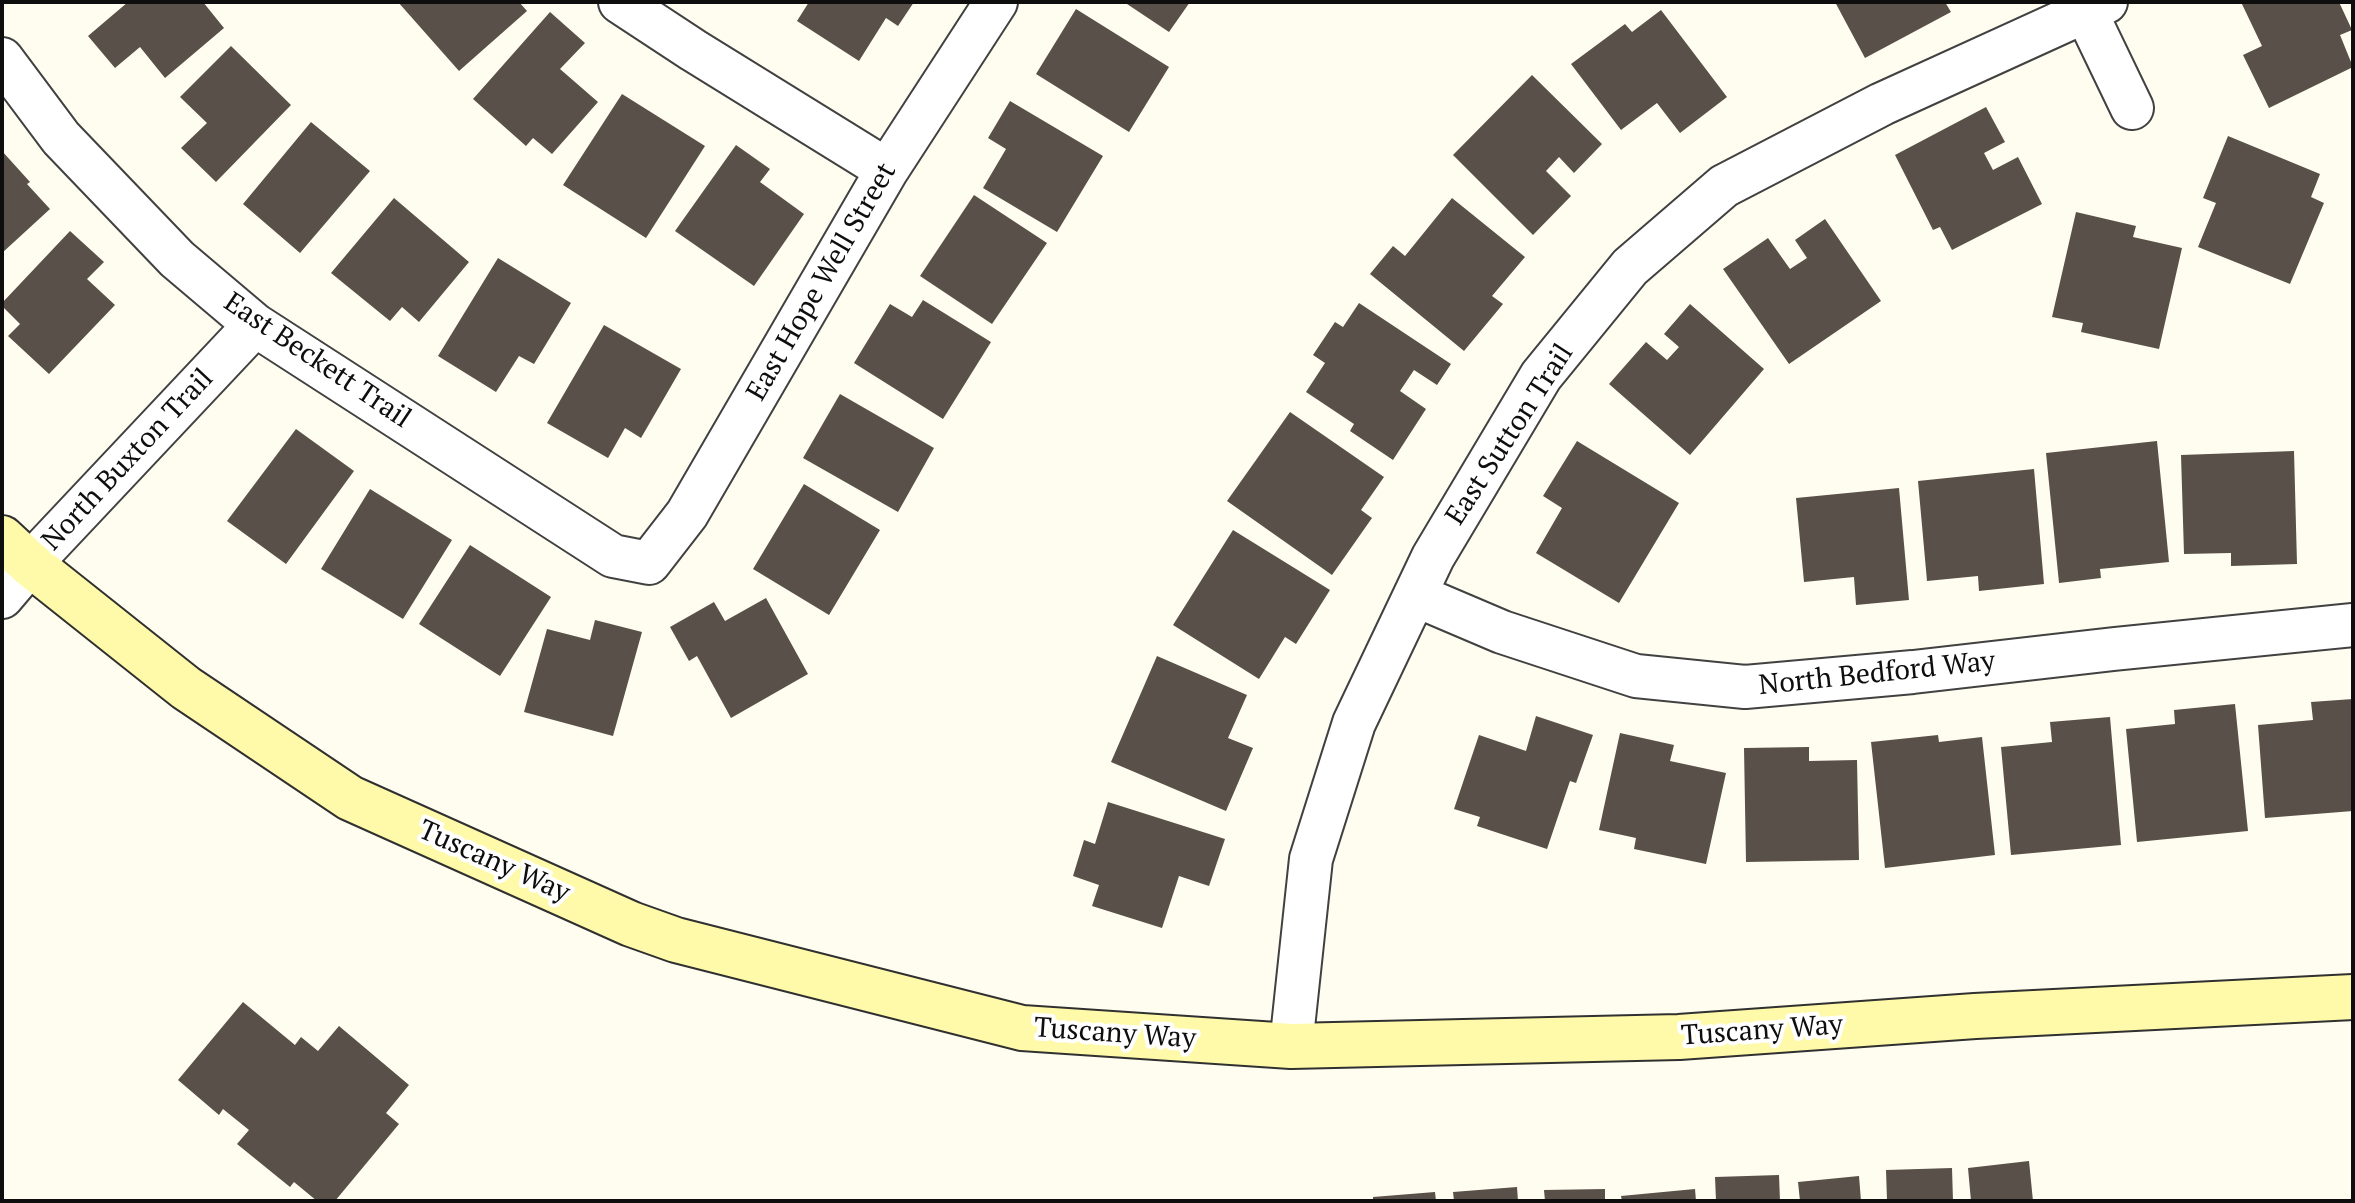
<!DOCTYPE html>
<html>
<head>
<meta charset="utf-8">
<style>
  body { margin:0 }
  #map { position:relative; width:2355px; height:1203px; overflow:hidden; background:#fffdef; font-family:"PT Serif",serif }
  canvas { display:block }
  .frame { position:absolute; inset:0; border:4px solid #0e0e0e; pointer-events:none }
</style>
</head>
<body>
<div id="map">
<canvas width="2355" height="1203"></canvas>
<div class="frame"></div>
</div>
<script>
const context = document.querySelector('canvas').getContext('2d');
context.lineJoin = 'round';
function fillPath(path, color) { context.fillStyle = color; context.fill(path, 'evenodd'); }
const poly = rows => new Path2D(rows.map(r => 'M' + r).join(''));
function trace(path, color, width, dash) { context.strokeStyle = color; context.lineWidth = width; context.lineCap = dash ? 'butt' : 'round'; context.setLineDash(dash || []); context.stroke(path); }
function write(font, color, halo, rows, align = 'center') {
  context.font = font + ' "PT Serif",serif'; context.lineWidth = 8; context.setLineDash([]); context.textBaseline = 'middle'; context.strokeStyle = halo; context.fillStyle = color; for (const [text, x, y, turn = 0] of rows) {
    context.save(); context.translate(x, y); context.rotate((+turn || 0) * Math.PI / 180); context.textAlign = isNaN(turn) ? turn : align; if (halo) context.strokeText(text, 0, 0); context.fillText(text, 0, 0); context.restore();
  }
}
fillPath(poly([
  [128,2,203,2,224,28,165,78,140,47,115,68,88,36],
  [398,2,519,2,527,11,459,71],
  [809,2,914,2,898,26,886,18,859,61,797,21],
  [1124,2,1190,2,1169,32],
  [1835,2,1945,2,1951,12,1865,58],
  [2241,2,2339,2,2352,30,2340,35,2353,67,2269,108,2243,55,2262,46],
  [1076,9,1169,67,1129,132,1036,74],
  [1661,10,1727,97,1680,133,1657,103,1621,130,1571,64,1625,24,1632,32],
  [550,12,585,43,560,69,598,102,552,154,533,138,526,146,473,99],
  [231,46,291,105,216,182,181,148,207,123,180,97],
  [1532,75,1602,144,1574,173,1559,157,1546,171,1571,196,1533,235,1453,155],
  [622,94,705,146,646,238,563,185],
  [1010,101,1103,156,1057,232,983,188,1006,149,988,138],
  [1986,107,2005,142,1984,153,1993,170,2018,157,2042,204,1952,250,1940,227,1933,230,1895,155],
  [311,122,370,171,300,253,243,204],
  [2228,136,2320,174,2311,197,2324,203,2290,284,2198,247,2216,203,2203,198],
  [736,145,770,169,760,182,804,214,754,286,675,231],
  [2,151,30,182,27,184,50,209,2,253],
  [974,195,1047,243,992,324,920,276],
  [394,198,469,262,419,322,402,307,390,321,331,273],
  [1452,198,1525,257,1492,296,1503,304,1464,351,1370,274,1393,246,1405,256],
  [2076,212,2136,226,2133,237,2182,248,2159,349,2081,332,2083,323,2052,317],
  [1825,219,1881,301,1789,364,1723,269,1768,238,1790,269,1807,258,1795,240],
  [70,231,104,262,87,279,115,305,49,374,8,336,20,324,2,306,2,303],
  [498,258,571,303,534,364,519,356,496,392,438,356],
  [923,300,991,342,943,419,854,363,890,304,912,317],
  [1359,303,1451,364,1437,385,1414,370,1400,391,1426,409,1393,460,1350,431,1354,424,1306,392,1325,363,1313,355,1335,322,1343,327],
  [1690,304,1764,369,1690,455,1609,384,1646,342,1667,360,1679,347,1664,334],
  [604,325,681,369,641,438,625,428,608,458,547,423],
  [840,394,934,448,898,512,803,458],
  [1290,412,1384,477,1361,510,1372,518,1332,575,1227,501],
  [296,429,354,471,286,564,227,521],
  [1577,441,1679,503,1619,603,1536,553,1562,508,1543,496],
  [2157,441,2169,562,2100,569,2101,578,2059,583,2046,453],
  [2294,451,2297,564,2231,566,2231,553,2184,554,2181,455],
  [2034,469,2044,584,1979,591,1978,576,1927,581,1918,481],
  [804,484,880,530,829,615,753,569],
  [1899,488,1909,600,1856,605,1854,577,1804,582,1796,498],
  [370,489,452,540,403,619,321,569],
  [1233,530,1330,590,1296,644,1285,637,1259,679,1173,625],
  [470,545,551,597,500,676,419,624],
  [766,598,808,674,731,718,697,656,689,661,670,627,714,602,725,621],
  [595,620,642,632,613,736,524,712,547,629,590,640],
  [1157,656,1247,695,1228,738,1253,748,1226,811,1111,762],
  [2353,699,2353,811,2265,818,2258,725,2313,720,2311,702],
  [2235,704,2248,831,2137,842,2126,729,2175,724,2174,710],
  [1536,716,1593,735,1576,783,1570,781,1547,849,1477,826,1480,817,1454,809,1479,735,1526,751],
  [2110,717,2121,845,2011,855,2001,747,2052,742,2050,722],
  [1620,733,1674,745,1670,761,1726,773,1706,864,1634,849,1636,838,1599,830],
  [1938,735,1939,742,1982,737,1995,855,1885,868,1871,742],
  [1809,747,1809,761,1857,760,1859,860,1746,862,1744,748],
  [1108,802,1225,839,1209,886,1179,876,1162,928,1092,906,1099,885,1073,876,1084,840,1095,844],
  [243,1002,295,1045,301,1037,318,1051,339,1026,409,1085,386,1113,399,1124,335,1201,317,1201,294,1182,290,1187,237,1144,249,1130,223,1109,219,1115,178,1080],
  [2029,1161,2033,1201,1971,1201,1968,1168],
  [1952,1168,1953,1201,1887,1201,1886,1170],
  [1779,1175,1780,1201,1716,1201,1715,1177],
  [1859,1176,1861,1201,1800,1201,1798,1182],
  [1517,1187,1518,1201,1454,1201,1453,1192],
  [1605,1189,1605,1201,1545,1201,1544,1190],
  [1695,1189,1696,1201,1622,1201,1621,1196],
  [1435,1192,1436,1201,1373,1201,1373,1197]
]), '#585049');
const street = poly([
  [620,2,693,50,887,170],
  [2081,2,2132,108],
  [2,59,61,138,177,259,255,325,613,556,649,563,687,514,887,170,996,2],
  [1415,595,1502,632,1636,676,1745,687,1913,672,2114,649,2353,625],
  [2,597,30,564,255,325],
  [1291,1046,1311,859,1354,723,1433,557,1541,376,1630,267,1724,186,1882,104,2106,2]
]);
const secondary = poly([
  [2,538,30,564,186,688,350,798,631,924,676,940,1022,1028,1291,1046,1679,1037,1975,1016,2353,997]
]);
trace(street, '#414141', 46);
trace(secondary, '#303030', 48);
trace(street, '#fff', 42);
trace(secondary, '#fffaaa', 44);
write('28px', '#0e0e0e', '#fff', [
  ["East Hope Well Street",822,282,-60],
  ["East Beckett Trail",317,361,34],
  ["East Sutton Trail",1510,435,-57],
  ["North Buxton Trail",128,460,-47],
  ["North Bedford Way",1877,674,-6],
  ["Tuscany Way",494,862,24],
  ["Tuscany Way",1762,1031,-4],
  ["Tuscany Way",1115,1034,4]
]);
</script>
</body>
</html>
